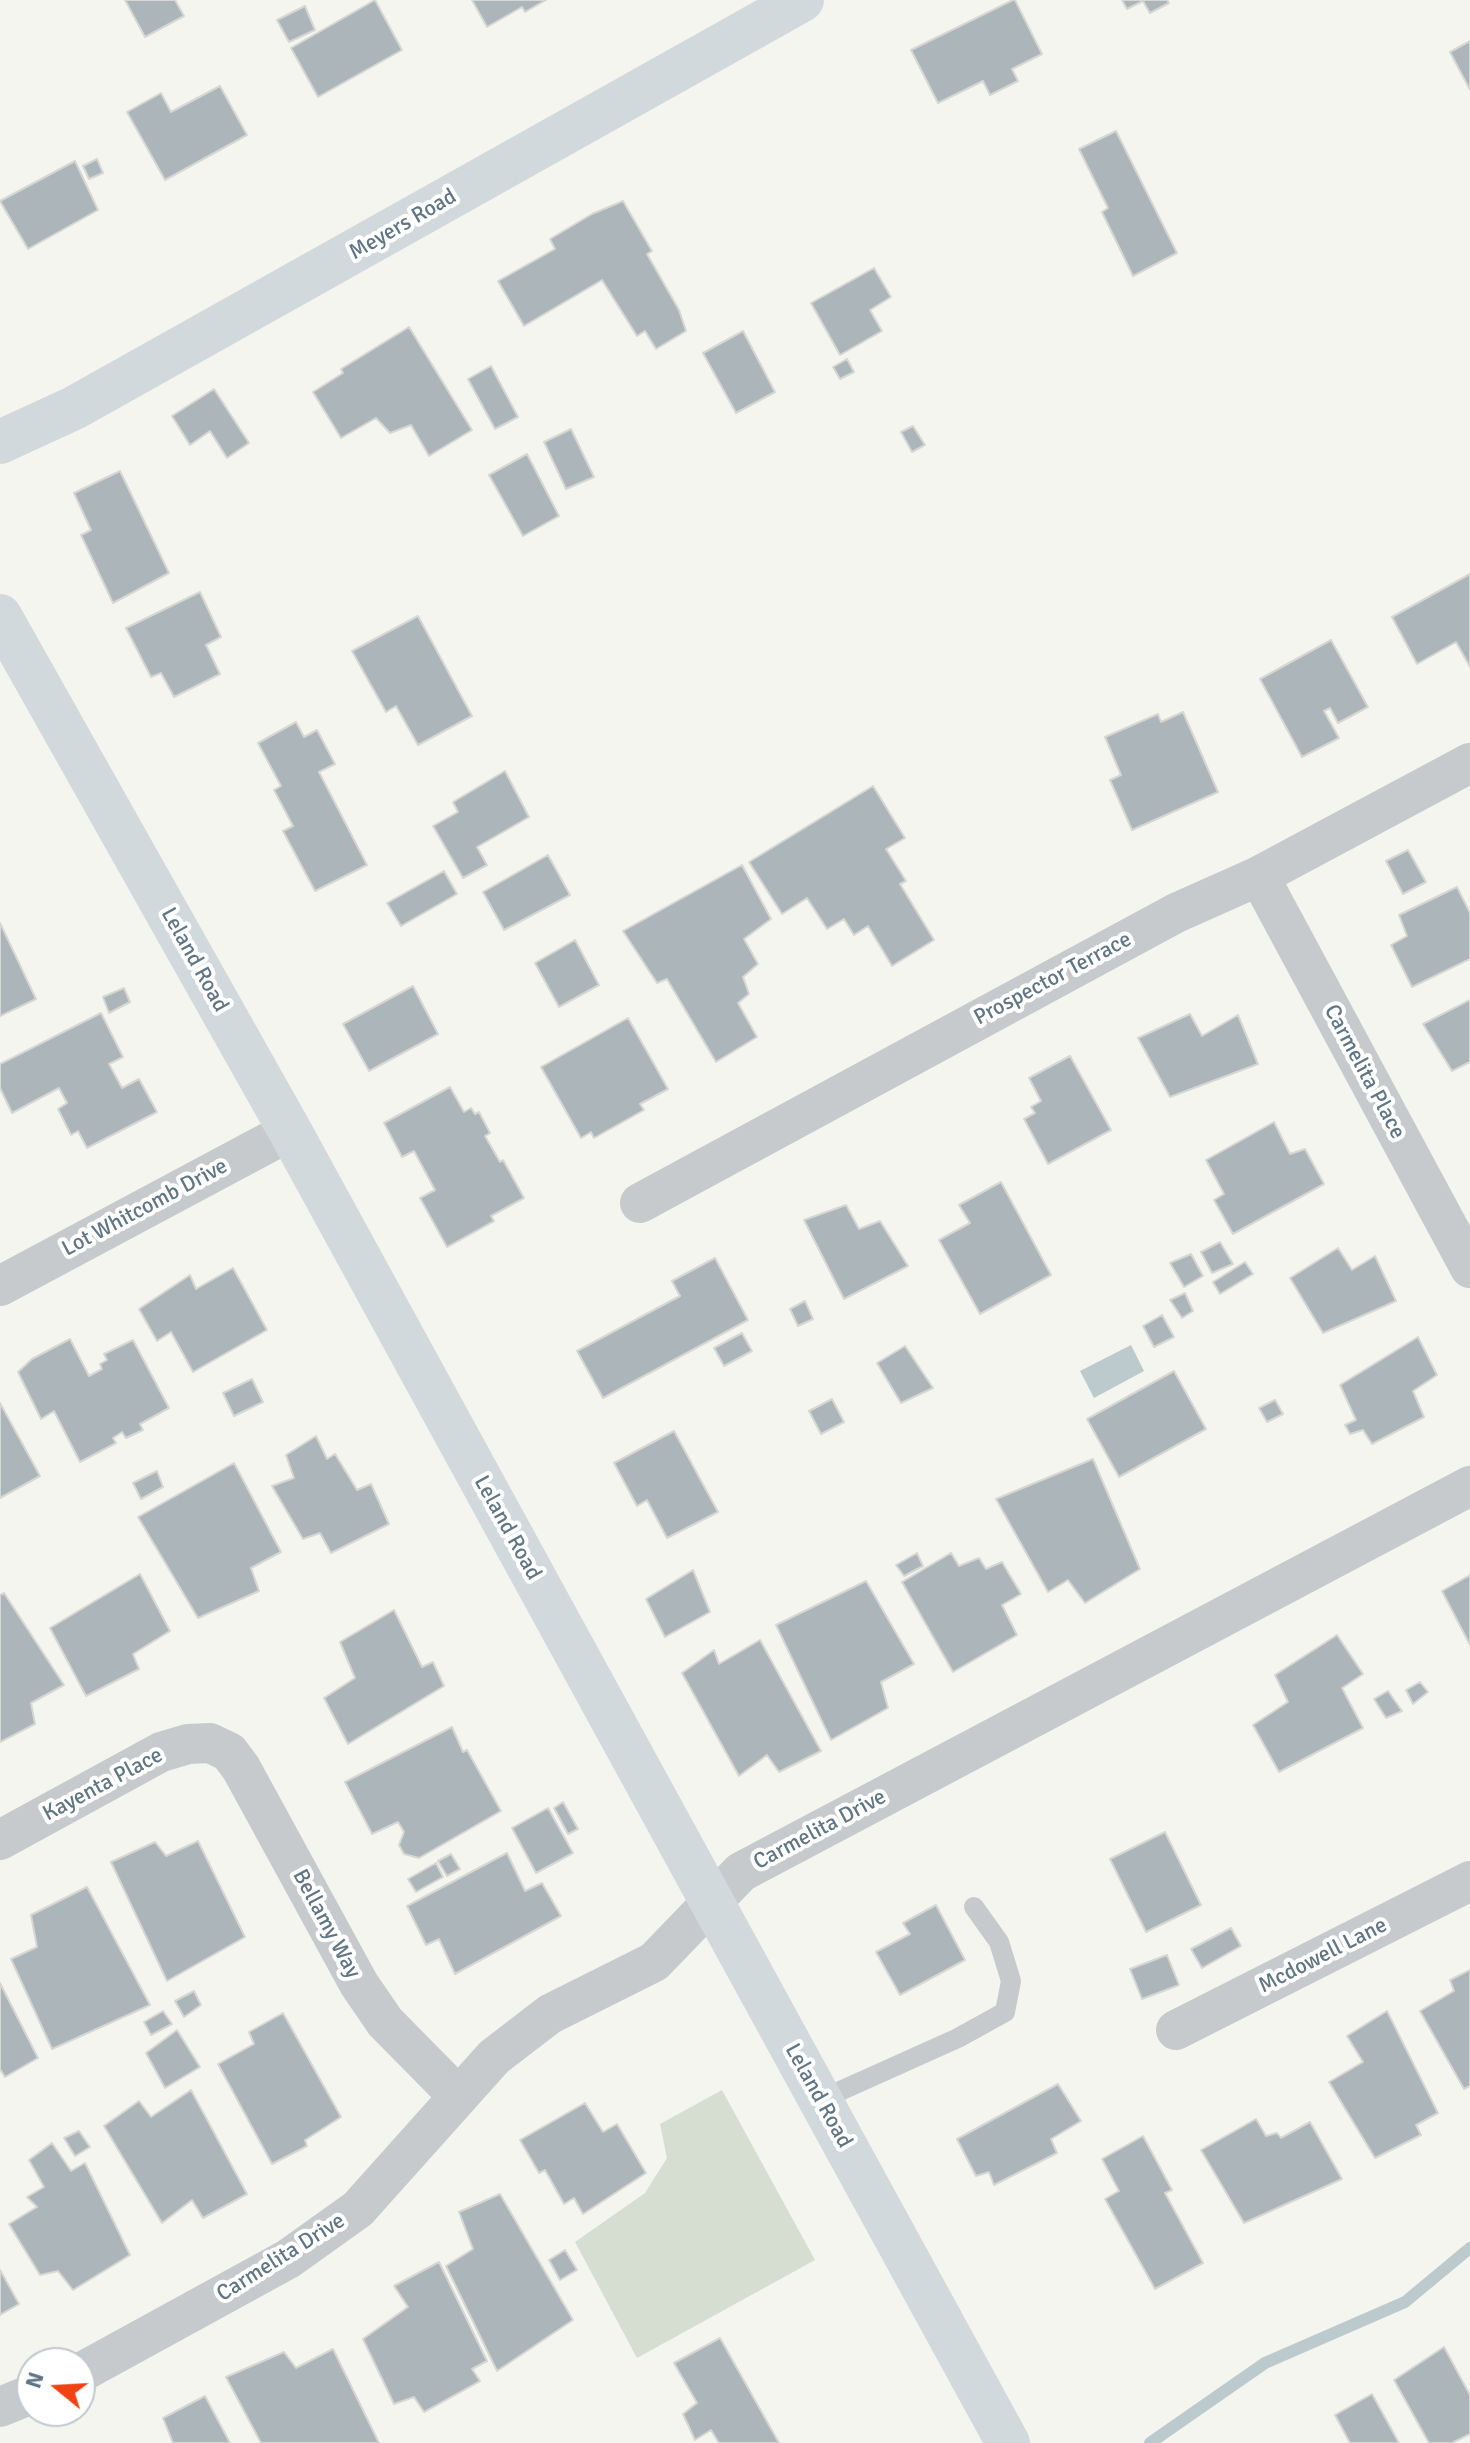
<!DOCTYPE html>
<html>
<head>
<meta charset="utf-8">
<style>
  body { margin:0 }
  #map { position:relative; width:1470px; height:2443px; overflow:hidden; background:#f5f5f0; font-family:Signika,sans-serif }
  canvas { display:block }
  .north { position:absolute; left:16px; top:2347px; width:80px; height:80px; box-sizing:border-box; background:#fff; border:2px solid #c0c8ce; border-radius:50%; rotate:288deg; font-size:22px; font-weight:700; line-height:32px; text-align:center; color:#617684 }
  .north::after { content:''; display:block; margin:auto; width:28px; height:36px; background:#f14214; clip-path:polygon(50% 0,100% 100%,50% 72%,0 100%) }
</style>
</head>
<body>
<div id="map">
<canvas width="1470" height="2443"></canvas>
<div class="north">N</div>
</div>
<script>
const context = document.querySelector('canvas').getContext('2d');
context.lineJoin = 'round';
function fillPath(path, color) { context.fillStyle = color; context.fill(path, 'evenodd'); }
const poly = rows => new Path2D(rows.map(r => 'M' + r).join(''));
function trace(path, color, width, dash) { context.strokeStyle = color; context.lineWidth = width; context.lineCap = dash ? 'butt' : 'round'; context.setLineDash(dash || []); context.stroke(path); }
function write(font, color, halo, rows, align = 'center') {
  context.font = font + ' Signika,sans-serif'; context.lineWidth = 8; context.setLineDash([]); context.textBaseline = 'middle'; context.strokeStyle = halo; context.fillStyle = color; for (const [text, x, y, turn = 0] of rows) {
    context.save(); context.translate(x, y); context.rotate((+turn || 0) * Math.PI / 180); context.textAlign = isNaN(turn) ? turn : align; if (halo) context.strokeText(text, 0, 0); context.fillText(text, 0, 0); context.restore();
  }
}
fillPath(poly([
  [722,2090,815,2260,637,2358,575,2242,645,2193,667,2158,660,2124]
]), '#d6ddd1');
fillPath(poly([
  [1131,1345,1144,1371,1094,1398,1080,1371]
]), '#bccace');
trace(poly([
  [1150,2443,1265,2363,1405,2302,1470,2248]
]), '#bccace', 12);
const building = poly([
  [125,0,175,0,184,16,145,37,125,0],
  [375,0,402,50,318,97,291,48,375,0],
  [472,0,546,0,525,12,522,7,487,27,472,0],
  [1013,0,1015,0,1042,54,1012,69,1018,81,990,95,983,81,938,103,911,50,1013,0],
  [1122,0,1167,0,1169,3,1150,13,1143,1,1127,9,1122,0],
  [305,6,315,30,289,42,277,20,305,6],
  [1470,41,1470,90,1450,52,1470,41],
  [220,86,247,135,165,180,127,112,161,93,171,112,220,86],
  [1116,131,1177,253,1133,276,1102,212,1108,208,1079,149,1116,131],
  [97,159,103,173,89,179,83,166,97,159],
  [75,161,98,210,28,249,0,201,75,161],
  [623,201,652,251,647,254,679,310,686,331,656,349,645,331,637,336,602,280,524,326,498,281,555,249,550,239,592,214,623,201],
  [874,268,891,297,870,310,882,331,840,355,811,303,874,268],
  [409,327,472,430,429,456,411,425,390,433,376,418,341,438,313,392,343,373,341,369,409,327],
  [743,331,775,392,736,413,703,353,743,331],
  [847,359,854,372,840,379,833,367,847,359],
  [491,366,518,417,495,429,468,379,491,366],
  [214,389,249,443,227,458,210,431,190,445,172,416,214,389],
  [913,426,925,445,912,452,901,432,913,426],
  [571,429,594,477,566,489,544,442,571,429],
  [527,454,559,516,523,536,489,475,527,454],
  [120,471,169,573,113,603,81,535,91,530,74,493,120,471],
  [1470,574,1470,667,1456,642,1417,664,1392,617,1470,574],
  [200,592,221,637,206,645,220,674,174,697,161,673,151,677,126,628,200,592],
  [418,616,472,716,418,745,396,706,386,712,352,651,418,616],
  [1331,640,1368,707,1338,723,1330,708,1324,711,1339,738,1302,757,1260,679,1331,640],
  [1183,712,1218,792,1132,830,1110,780,1121,775,1105,737,1158,714,1161,722,1183,712],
  [296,722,304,737,317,730,335,764,319,772,367,865,315,891,283,831,293,826,274,790,281,786,258,743,296,722],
  [505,771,529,817,477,847,487,865,463,878,433,826,458,812,453,802,505,771],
  [873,786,905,838,886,849,906,881,900,884,934,940,892,966,868,926,854,935,844,919,827,929,807,898,782,914,749,862,873,786],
  [1408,850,1426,882,1403,894,1386,861,1408,850],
  [548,855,570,895,504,930,483,892,548,855],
  [742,865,771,919,744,939,758,964,743,977,749,994,738,1003,757,1037,716,1062,667,979,657,983,623,931,742,865],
  [444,871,457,894,401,926,387,903,444,871],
  [1457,887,1470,913,1470,959,1412,987,1391,945,1407,936,1399,915,1457,887],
  [0,923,36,999,0,1016,0,923],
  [575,940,599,985,559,1007,535,963,575,940],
  [413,986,438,1034,369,1071,343,1024,413,986],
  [124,988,130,1002,109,1013,103,997,124,988],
  [1470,1000,1470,1062,1452,1071,1423,1024,1470,1000],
  [101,1013,123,1057,109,1064,122,1088,139,1079,157,1112,87,1148,78,1131,71,1135,58,1109,67,1103,59,1088,12,1113,0,1088,0,1064,101,1013],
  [1190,1014,1202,1036,1238,1015,1258,1064,1170,1097,1138,1038,1190,1014],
  [628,1018,668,1089,640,1104,644,1110,594,1138,591,1132,581,1138,541,1067,628,1018],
  [1070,1056,1111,1130,1048,1164,1024,1119,1035,1113,1031,1107,1041,1101,1029,1078,1070,1056],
  [450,1087,464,1112,471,1108,475,1114,479,1112,490,1133,485,1136,500,1162,503,1160,524,1198,491,1216,494,1221,447,1247,420,1198,435,1190,414,1151,402,1157,384,1123,450,1087],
  [1274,1122,1290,1154,1305,1149,1324,1184,1233,1234,1214,1200,1224,1194,1206,1160,1274,1122],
  [1001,1182,1051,1275,980,1314,939,1240,970,1223,959,1205,1001,1182],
  [846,1205,859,1229,880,1221,908,1266,844,1299,804,1220,846,1205],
  [1220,1242,1233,1264,1212,1273,1201,1252,1220,1242],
  [1338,1248,1352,1270,1375,1256,1396,1301,1323,1333,1290,1278,1338,1248],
  [1191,1254,1203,1276,1184,1287,1170,1263,1191,1254],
  [715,1258,748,1320,603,1398,577,1351,680,1296,672,1281,715,1258],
  [1245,1262,1253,1274,1220,1294,1213,1282,1245,1262],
  [233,1268,267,1330,193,1372,171,1332,157,1341,139,1309,190,1275,196,1289,233,1268],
  [1185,1293,1193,1311,1182,1318,1170,1300,1185,1293],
  [805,1301,813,1319,798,1326,790,1309,805,1301],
  [1162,1315,1174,1337,1154,1347,1143,1326,1162,1315],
  [742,1333,752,1351,724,1366,714,1348,742,1333],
  [1418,1337,1437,1375,1413,1391,1424,1417,1372,1444,1363,1430,1350,1434,1345,1425,1356,1420,1340,1385,1418,1337],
  [70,1339,89,1376,102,1369,100,1364,107,1360,104,1354,133,1340,169,1408,140,1424,143,1430,126,1438,122,1432,113,1438,116,1443,80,1462,54,1411,41,1419,18,1372,32,1359,70,1339],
  [905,1346,933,1388,901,1403,877,1363,905,1346],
  [1174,1371,1206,1429,1119,1477,1087,1419,1174,1371],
  [252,1379,263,1402,234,1416,223,1393,252,1379],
  [832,1399,844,1422,821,1434,809,1411,832,1399],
  [1275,1400,1283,1414,1267,1422,1259,1408,1275,1400],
  [0,1403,40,1476,0,1498,0,1403],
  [674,1431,718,1512,667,1538,647,1500,637,1506,614,1463,674,1431],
  [316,1436,327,1459,335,1454,357,1490,371,1484,389,1524,331,1553,320,1533,303,1539,272,1486,294,1478,286,1455,316,1436],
  [1093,1459,1140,1569,1085,1603,1068,1580,1048,1592,996,1499,1093,1459],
  [234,1463,281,1552,251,1568,259,1591,198,1618,138,1517,234,1463],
  [157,1471,163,1487,141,1499,133,1483,157,1471],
  [917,1553,923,1566,904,1576,896,1565,917,1553],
  [951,1553,959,1566,979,1558,986,1569,1002,1562,1021,1594,1002,1605,1017,1635,953,1672,902,1582,951,1553],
  [693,1570,710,1612,665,1637,646,1599,693,1570],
  [140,1574,170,1631,133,1654,139,1669,86,1696,50,1628,140,1574],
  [1470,1575,1470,1645,1442,1591,1470,1575],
  [866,1581,914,1664,881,1682,888,1708,831,1740,776,1625,866,1581],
  [4,1593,64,1685,31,1703,35,1724,0,1742,0,1595,4,1593],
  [394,1610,422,1667,433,1662,444,1686,348,1744,324,1698,355,1678,340,1642,394,1610],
  [1337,1635,1363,1674,1342,1688,1363,1728,1279,1772,1253,1725,1288,1702,1275,1675,1337,1635],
  [760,1640,821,1751,779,1772,767,1755,739,1776,682,1673,714,1650,719,1664,760,1640],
  [1420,1682,1428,1692,1413,1704,1406,1690,1420,1682],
  [1388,1691,1402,1711,1386,1718,1374,1699,1388,1691],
  [452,1727,463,1752,467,1750,501,1811,419,1858,404,1854,399,1845,404,1832,398,1822,372,1834,345,1782,452,1727],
  [563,1802,578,1829,568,1834,554,1808,563,1802],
  [548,1808,573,1853,536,1873,512,1828,548,1808],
  [1165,1832,1201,1905,1146,1932,1110,1859,1165,1832],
  [198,1841,245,1937,167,1981,111,1862,155,1842,166,1856,198,1841],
  [507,1853,525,1891,542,1883,561,1916,455,1974,439,1939,426,1945,407,1906,507,1853],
  [451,1854,460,1869,447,1876,438,1861,451,1854],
  [436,1863,443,1877,416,1892,408,1879,436,1863],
  [87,1887,150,2005,52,2049,11,1959,37,1947,31,1915,87,1887],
  [936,1905,965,1960,900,1995,876,1952,910,1934,903,1923,936,1905],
  [1231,1928,1241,1946,1202,1968,1191,1949,1231,1928],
  [1167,1955,1179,1985,1142,1999,1130,1969,1167,1955],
  [1470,1970,1470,2086,1464,2089,1420,2011,1454,1991,1450,1980,1470,1970],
  [0,1983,38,2058,5,2077,0,2069,0,1983],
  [194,1991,201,2005,184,2017,175,2001,194,1991],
  [163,2011,172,2024,151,2035,144,2022,163,2011],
  [1387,2011,1438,2113,1416,2125,1421,2135,1375,2158,1329,2082,1363,2062,1347,2036,1387,2011],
  [283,2013,341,2117,305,2140,307,2146,272,2164,218,2064,254,2044,249,2032,283,2013],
  [177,2030,200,2067,165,2088,146,2053,177,2030],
  [1058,2084,1081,2121,1051,2139,1057,2153,994,2185,989,2172,976,2176,957,2139,1058,2084],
  [191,2090,247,2194,203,2218,192,2200,162,2223,104,2126,139,2101,151,2117,191,2090],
  [585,2103,603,2132,617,2124,646,2173,583,2214,574,2198,564,2204,545,2170,539,2173,520,2140,585,2103],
  [1256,2119,1266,2136,1277,2133,1281,2138,1310,2122,1342,2179,1244,2223,1201,2150,1256,2119],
  [79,2131,90,2147,75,2156,64,2138,79,2131],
  [1143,2136,1172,2190,1165,2193,1203,2263,1155,2289,1105,2199,1119,2191,1102,2159,1143,2136],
  [52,2143,71,2171,85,2163,130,2255,73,2290,58,2271,40,2275,9,2224,37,2207,27,2197,44,2187,29,2160,52,2143],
  [500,2194,573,2320,497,2371,446,2266,473,2249,459,2212,500,2194],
  [565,2250,577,2270,560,2280,549,2260,565,2250],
  [439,2262,487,2361,472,2369,480,2381,424,2412,414,2397,394,2404,363,2339,408,2307,394,2286,439,2262],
  [0,2270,19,2304,0,2315,0,2270],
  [720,2338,779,2443,719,2443,711,2430,695,2440,683,2414,697,2403,674,2363,720,2338],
  [1444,2347,1470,2395,1470,2434,1452,2443,1429,2443,1394,2380,1444,2347],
  [333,2349,379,2443,261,2443,226,2377,284,2352,296,2368,333,2349],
  [1372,2394,1399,2443,1350,2443,1335,2415,1372,2394],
  [205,2396,230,2443,173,2443,163,2418,205,2396]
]);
fillPath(building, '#acb5b9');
trace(building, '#d6d6d3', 2);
trace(poly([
  [820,2100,958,2038,1005,2012,1011,1981,999,1942,974,1907]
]), '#c7cacd', 20);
trace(poly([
  [1259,876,1470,1268],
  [640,1203,1176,913,1259,876,1470,763],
  [0,1286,290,1131],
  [0,1840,161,1752,188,1744,210,1743,229,1752,241,1768,359,1984,385,2022,458,2096],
  [1176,2030,1470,1881],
  [80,2373,288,2259,358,2209,494,2057,550,2014,654,1962,741,1872,1470,1486],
  [0,2407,32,2394]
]), '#c7cacd', 40);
trace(poly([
  [0,442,74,408,802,0],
  [0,616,290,1131,1008,2443]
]), '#d2d9dc', 44);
write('22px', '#617684', '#fff', [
  ["Meyers Road",403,225,-30],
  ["Leland Road",194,960,61],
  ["Prospector Terrace",1053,979,-28],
  ["Carmelita Place",1364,1072,62],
  ["Lot Whitcomb Drive",145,1208,-28],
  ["Leland Road",507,1528,61],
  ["Kayenta Place",103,1785,-28],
  ["Carmelita Drive",820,1830,-28],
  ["Bellamy Way",326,1924,62],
  ["Mcdowell Lane",1323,1956,-27],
  ["Leland Road",818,2096,61],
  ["Carmelita Drive",281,2258,-32]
]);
</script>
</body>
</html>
